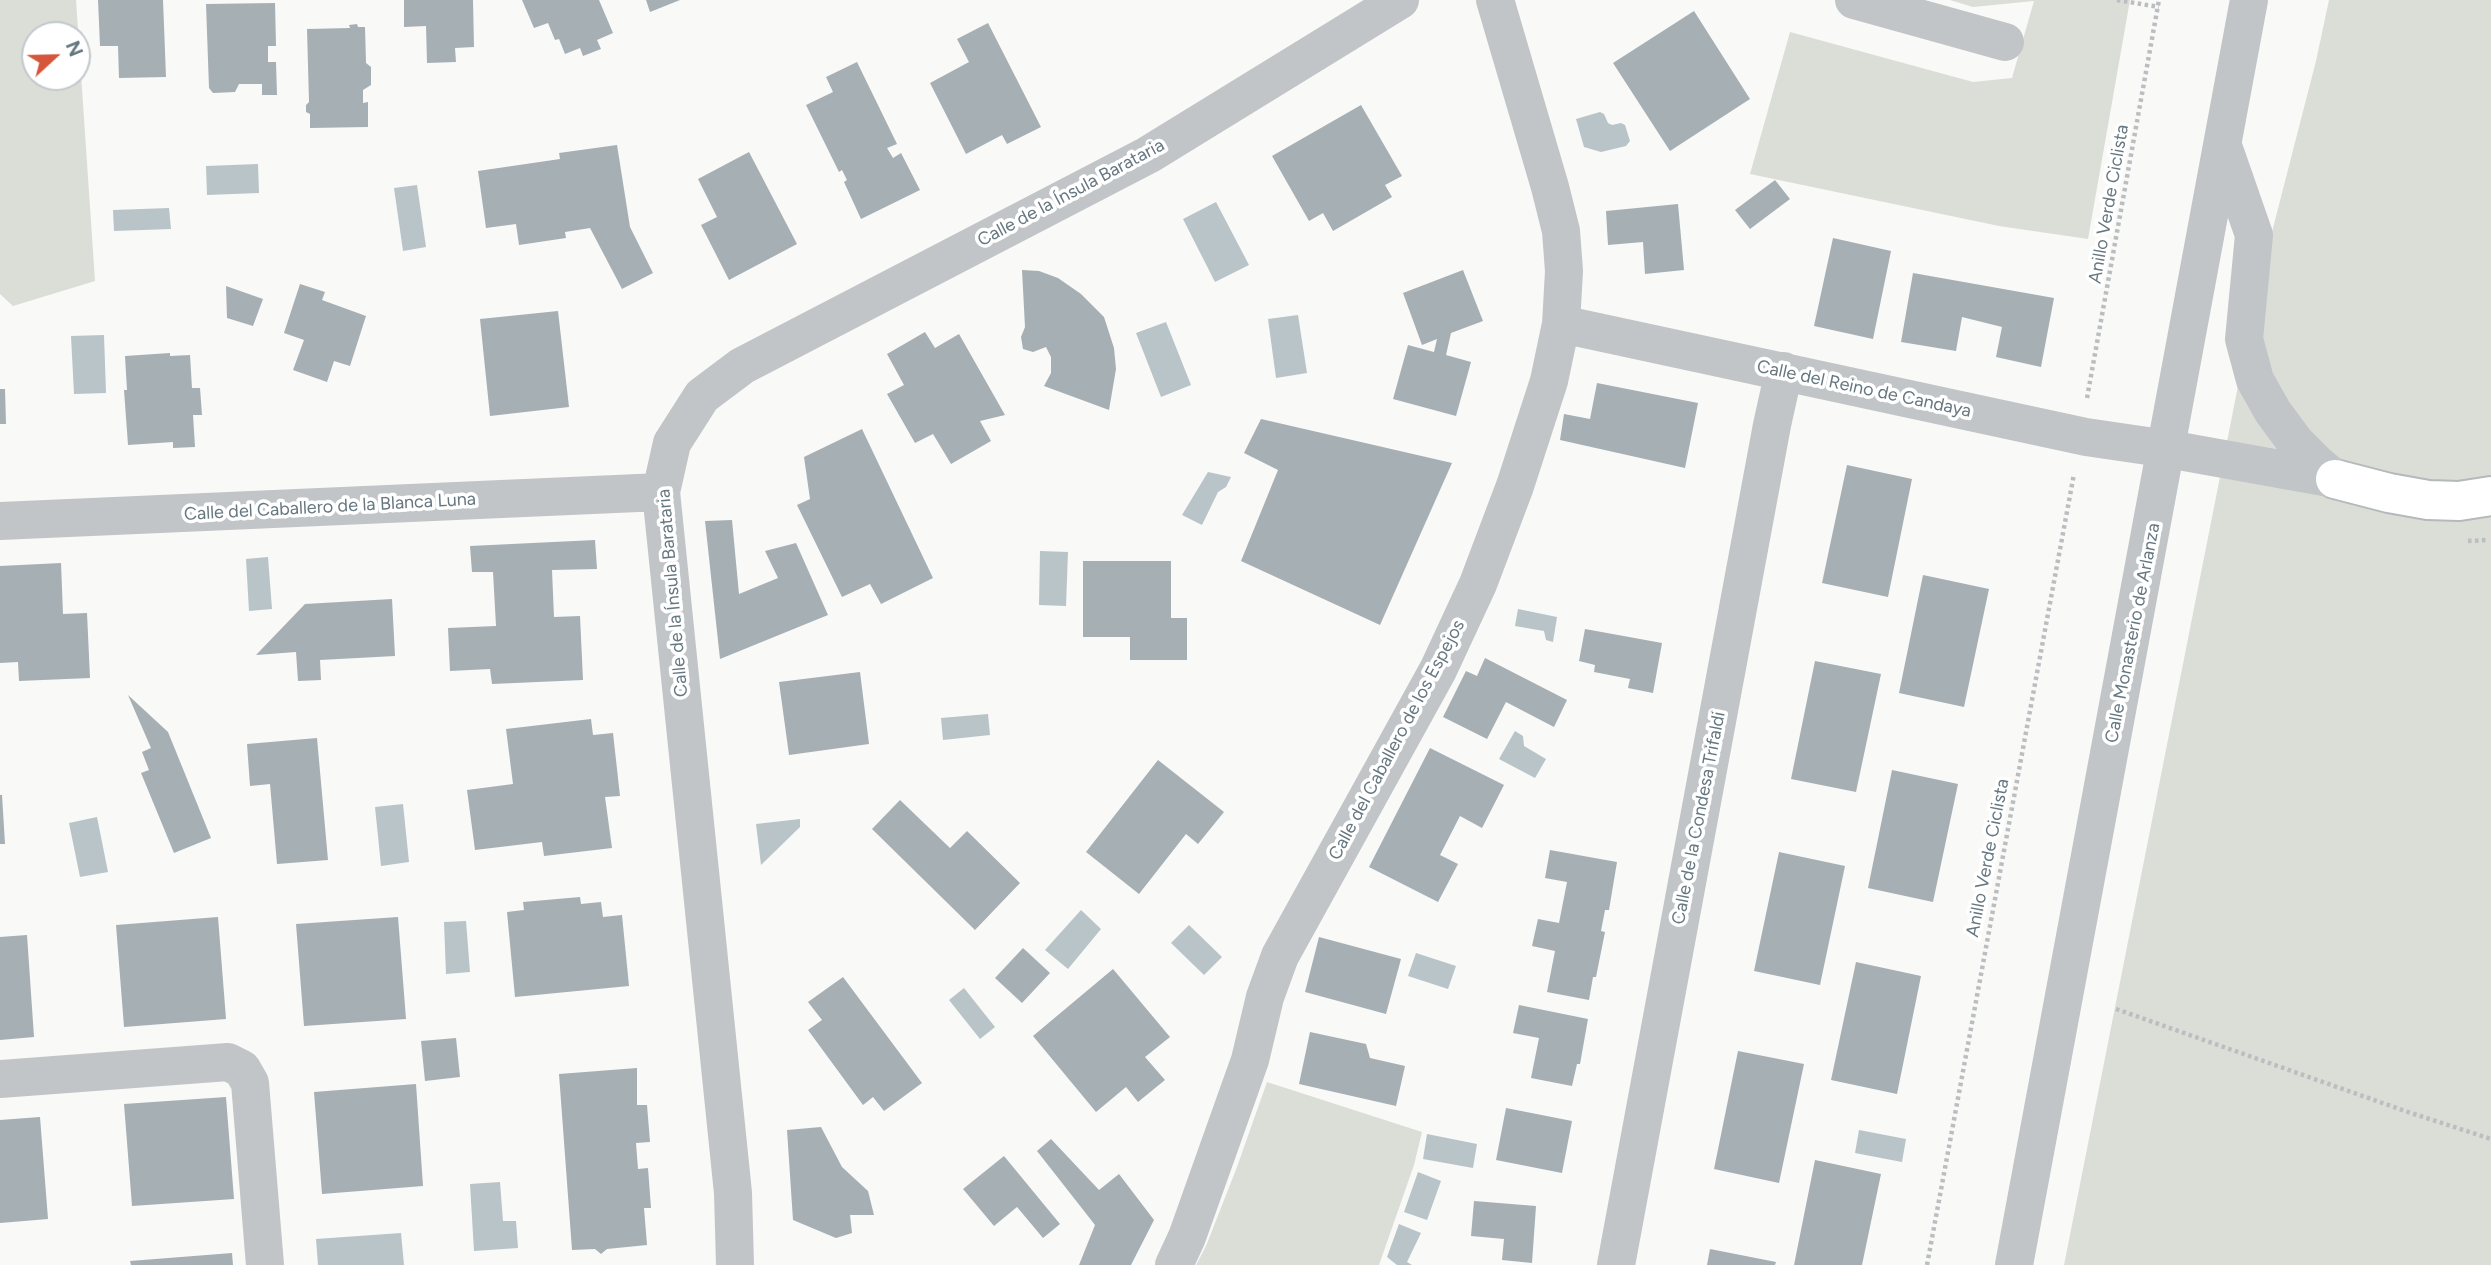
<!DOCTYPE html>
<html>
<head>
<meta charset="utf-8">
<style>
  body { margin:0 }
  #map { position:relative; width:2491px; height:1265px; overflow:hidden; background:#f9f9f7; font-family:Figtree,sans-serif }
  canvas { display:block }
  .north { position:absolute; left:21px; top:21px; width:70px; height:70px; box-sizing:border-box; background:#fff; border:2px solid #c2c9cc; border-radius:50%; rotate:68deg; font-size:19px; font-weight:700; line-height:28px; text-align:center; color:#667780 }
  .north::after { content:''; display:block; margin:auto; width:24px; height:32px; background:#d6553b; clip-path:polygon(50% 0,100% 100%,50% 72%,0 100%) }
</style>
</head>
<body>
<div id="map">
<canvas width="2491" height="1265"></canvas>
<div class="north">N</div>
</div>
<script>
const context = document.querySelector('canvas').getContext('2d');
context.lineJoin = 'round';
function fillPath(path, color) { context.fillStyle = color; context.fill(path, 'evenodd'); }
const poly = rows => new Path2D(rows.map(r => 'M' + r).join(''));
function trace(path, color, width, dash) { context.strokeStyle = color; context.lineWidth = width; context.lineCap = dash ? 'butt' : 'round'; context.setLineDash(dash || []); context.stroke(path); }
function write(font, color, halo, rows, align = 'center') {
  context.font = font + ' Figtree,sans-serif'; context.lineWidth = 7; context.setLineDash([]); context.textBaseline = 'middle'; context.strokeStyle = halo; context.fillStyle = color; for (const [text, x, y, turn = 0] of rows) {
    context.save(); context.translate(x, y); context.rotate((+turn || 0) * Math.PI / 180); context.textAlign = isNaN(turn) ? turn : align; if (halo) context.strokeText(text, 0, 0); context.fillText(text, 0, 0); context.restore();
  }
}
fillPath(poly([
  [0,0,76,0,95,281,13,306,0,294],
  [35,35,77,35,77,77,35,77],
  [1950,0,2130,0,2088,239,1999,226,1750,174,1790,32,1973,82,2012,78,2034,1,1973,7],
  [2329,0,2491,0,2491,1265,2064,1265,2257,290,2316,61],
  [1267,1082,1422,1132,1414,1165,1379,1265,1196,1265,1206,1246,1237,1167]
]), '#daded7');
fillPath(poly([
  [1600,112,1604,114,1608,123,1612,125,1621,123,1625,125,1630,141,1626,146,1601,152,1584,147,1576,119],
  [258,164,259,193,207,195,206,166],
  [417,185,426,247,403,251,394,188],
  [1216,202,1249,265,1215,282,1183,219],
  [169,208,171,229,114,231,113,210],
  [1298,315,1307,373,1276,378,1268,319],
  [1166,322,1191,385,1161,397,1136,333],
  [104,335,106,393,74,394,71,336],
  [1208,472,1231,477,1226,487,1218,492,1202,525,1182,515],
  [1040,551,1068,552,1066,606,1039,605],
  [268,557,272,609,249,611,246,559],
  [1518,609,1557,617,1553,642,1546,640,1544,631,1515,626],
  [988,714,990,735,943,740,941,718],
  [1515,731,1523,736,1524,746,1546,759,1535,778,1499,759],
  [403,804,409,862,381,866,375,807],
  [97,817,108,872,80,877,69,823],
  [800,819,800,827,761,865,756,824],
  [1081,910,1101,929,1068,969,1045,950],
  [466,921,470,972,446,974,444,922],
  [1189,925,1222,957,1204,975,1171,943],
  [1416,953,1456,966,1448,989,1408,976],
  [964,988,995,1027,980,1039,949,1000],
  [1859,1130,1906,1139,1902,1162,1855,1153],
  [1427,1134,1477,1144,1473,1168,1423,1159],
  [1418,1172,1441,1181,1427,1220,1404,1212],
  [500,1182,503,1221,516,1221,518,1248,474,1251,470,1184],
  [1399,1224,1421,1233,1407,1262,1412,1265,1397,1265,1387,1257],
  [401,1233,404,1265,318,1265,316,1239]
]), '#b8c4c8');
fillPath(poly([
  [98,0,163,0,166,77,119,78,118,46,100,46],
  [404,0,473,0,474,47,455,48,456,62,427,63,426,26,404,27],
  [522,0,599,0,613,33,597,40,601,49,583,56,580,48,565,54,559,39,555,40,548,23,534,28],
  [646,0,680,0,650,12],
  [275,3,276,46,268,46,268,62,276,62,277,95,262,95,262,84,239,84,235,92,213,93,209,88,206,4],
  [1694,11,1750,99,1670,151,1613,63],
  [988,23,1041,127,1007,144,1002,135,966,154,930,83,969,62,957,39],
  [357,24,358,27,365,27,366,63,371,67,371,85,363,90,363,103,368,102,368,127,310,128,310,114,306,112,306,105,309,102,307,29,350,28,349,25],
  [857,62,897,144,887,148,893,158,901,153,920,190,861,219,844,182,847,180,842,170,839,172,806,105,833,92,826,77],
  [1361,105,1402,176,1385,185,1392,197,1333,231,1323,213,1309,221,1272,156],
  [617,145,630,227,653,273,622,289,590,228,565,232,566,238,519,245,516,224,486,228,478,171,560,159,559,153],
  [749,152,797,244,729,280,701,225,717,217,698,179],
  [1775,180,1790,199,1750,229,1735,210],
  [1678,204,1684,270,1645,274,1643,242,1608,245,1606,211],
  [1833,238,1891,251,1873,339,1814,326],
  [1022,270,1039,271,1058,278,1081,294,1104,317,1114,348,1116,369,1109,410,1044,386,1051,373,1051,357,1046,347,1033,352,1023,349,1021,337,1025,327],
  [1463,270,1483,321,1451,333,1446,355,1471,362,1456,416,1393,399,1408,345,1434,352,1437,339,1422,345,1403,293],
  [1913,273,2054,298,2041,367,1996,357,2002,327,1962,317,1956,351,1901,342],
  [300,284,325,292,322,300,366,316,350,366,334,361,327,382,293,370,304,340,284,333],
  [226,286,263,299,253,326,227,318],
  [558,311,569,407,490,416,480,319],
  [925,332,935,348,959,334,1005,415,980,421,991,441,951,464,933,434,915,443,887,394,904,385,887,354],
  [170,353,170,356,190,355,192,388,200,388,202,415,193,415,195,447,173,448,173,442,128,445,124,390,127,390,125,356],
  [1597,383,1698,403,1685,468,1560,440,1564,414,1590,419],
  [0,389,5,389,6,424,0,424],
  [1261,419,1452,463,1380,625,1241,561,1278,470,1244,453],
  [862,429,933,578,881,604,870,584,842,597,797,505,810,499,804,457],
  [1847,465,1912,479,1888,597,1822,583],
  [732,520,739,594,778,578,765,551,796,543,828,615,720,659,705,521],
  [595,540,597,569,552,570,554,617,580,616,583,680,492,684,490,669,450,671,448,628,496,626,493,572,472,572,470,546],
  [1083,561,1171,561,1171,618,1187,618,1187,660,1130,660,1130,637,1083,637],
  [61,563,63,614,87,613,90,678,19,681,18,662,0,663,0,566],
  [1923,575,1989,589,1964,707,1899,693],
  [392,599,395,656,320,660,321,680,298,681,296,652,256,655,305,604],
  [1585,629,1662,643,1653,693,1628,688,1630,679,1594,672,1595,665,1579,661],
  [1485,658,1567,700,1554,727,1506,702,1487,739,1443,717,1466,671,1477,676],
  [1815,661,1881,674,1856,792,1791,779],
  [860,672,869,744,789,755,779,682],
  [128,695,168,732,211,838,174,853,141,773,149,770,142,752,151,748],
  [591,719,593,735,613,733,620,796,605,797,612,848,544,856,542,842,475,850,467,790,513,784,506,729],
  [317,738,328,860,277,864,270,784,250,786,247,744],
  [1430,748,1504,785,1482,828,1460,816,1440,855,1458,864,1438,902,1369,867],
  [1158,760,1224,812,1198,844,1186,834,1139,894,1086,852],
  [1892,770,1958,784,1933,902,1868,888],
  [0,795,2,795,5,844,0,844],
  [900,800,950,848,967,831,1020,883,975,930,872,829],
  [1550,850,1617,862,1609,910,1605,910,1601,931,1605,932,1596,977,1593,977,1589,1000,1547,992,1555,951,1532,946,1538,919,1559,923,1567,882,1545,878],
  [1779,852,1845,866,1820,985,1754,971],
  [580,897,581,904,601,902,603,917,622,915,629,986,515,997,507,912,524,910,523,902],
  [218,917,226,1019,124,1027,116,925],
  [398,917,406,1019,304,1026,296,924],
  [27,935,34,1037,0,1040,0,937],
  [1319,937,1401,959,1386,1014,1305,992],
  [1023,948,1050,973,1022,1003,995,978],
  [1856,962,1921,976,1897,1094,1831,1080],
  [1113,969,1170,1037,1145,1057,1165,1080,1138,1102,1126,1087,1096,1112,1033,1036],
  [843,977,922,1083,884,1111,873,1097,863,1105,808,1030,822,1020,808,1002],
  [1519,1005,1588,1019,1580,1064,1577,1064,1572,1086,1531,1078,1539,1038,1513,1033],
  [1310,1032,1366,1044,1370,1058,1405,1066,1396,1106,1299,1084],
  [456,1038,460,1077,425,1081,421,1041],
  [1738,1051,1804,1064,1779,1183,1714,1169],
  [637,1068,637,1105,647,1105,650,1142,636,1143,638,1169,648,1168,651,1208,644,1208,647,1245,607,1249,601,1254,595,1249,572,1250,559,1074],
  [416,1084,423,1186,322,1194,314,1092],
  [226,1097,234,1199,132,1206,124,1104],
  [1506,1108,1572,1121,1562,1173,1496,1160],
  [40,1117,48,1219,0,1223,0,1120],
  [821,1127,842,1167,868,1191,874,1215,850,1215,852,1233,836,1238,793,1220,787,1130],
  [1051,1139,1099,1190,1119,1174,1154,1220,1131,1265,1079,1265,1095,1225,1037,1151],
  [1004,1156,1060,1224,1043,1238,1017,1207,994,1226,963,1189],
  [1815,1160,1881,1174,1862,1265,1794,1265],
  [1474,1201,1536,1206,1532,1263,1502,1260,1504,1239,1471,1236],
  [1710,1249,1776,1262,1775,1265,1707,1265],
  [232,1253,233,1265,131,1265,130,1261]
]), '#a6afb4');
const motorway = poly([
  [2335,479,2389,493,2428,500,2459,501,2491,496]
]);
trace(motorway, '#b4b9bb', 42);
trace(poly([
  [2117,0,2159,7],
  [2087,398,2159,0],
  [2468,541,2487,540],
  [2116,1009,2408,1112,2491,1139],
  [1927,1265,2074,474]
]), '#bbbec0', 4.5, [3.5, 3.5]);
trace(poly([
  [1854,0,2005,42],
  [1561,324,2086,437,2168,449],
  [0,521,661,492],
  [0,1079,228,1062,242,1069,250,1083,265,1265],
  [735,1265,733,1193,661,492,672,443,702,396,742,366,1148,155,1400,0],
  [1174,1265,1187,1237,1250,1060,1265,997,1280,956,1438,670,1478,584,1515,486,1549,381,1561,324,1564,271,1561,231,1550,187,1495,0],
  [1616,1265,1772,425,1784,371]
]), '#c1c5c8', 38);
trace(poly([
  [2223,146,2254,235,2244,339,2255,380,2273,412,2296,443,2316,463,2335,479],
  [2168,449,2335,479],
  [2014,1265,2249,0]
]), '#c1c5c8', 38);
trace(motorway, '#fff', 38);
write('18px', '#667780', '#fff', [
  ["Calle de la Ínsula Barataria",1071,193,-28],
  ["Anillo Verde Ciclista",2109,204,-80],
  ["Calle del Reino de Candaya",1864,389,12],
  ["Calle del Caballero de la Blanca Luna",330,507,-3],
  ["Calle de la Ínsula Barataria",673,593,-95],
  ["Calle Monasterio de Arlanza",2133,633,-79],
  ["Calle del Caballero de los Espejos",1397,740,-62],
  ["Calle de la Condesa Trifaldi",1699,818,-79],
  ["Anillo Verde Ciclista",1988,858,-79]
]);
</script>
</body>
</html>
